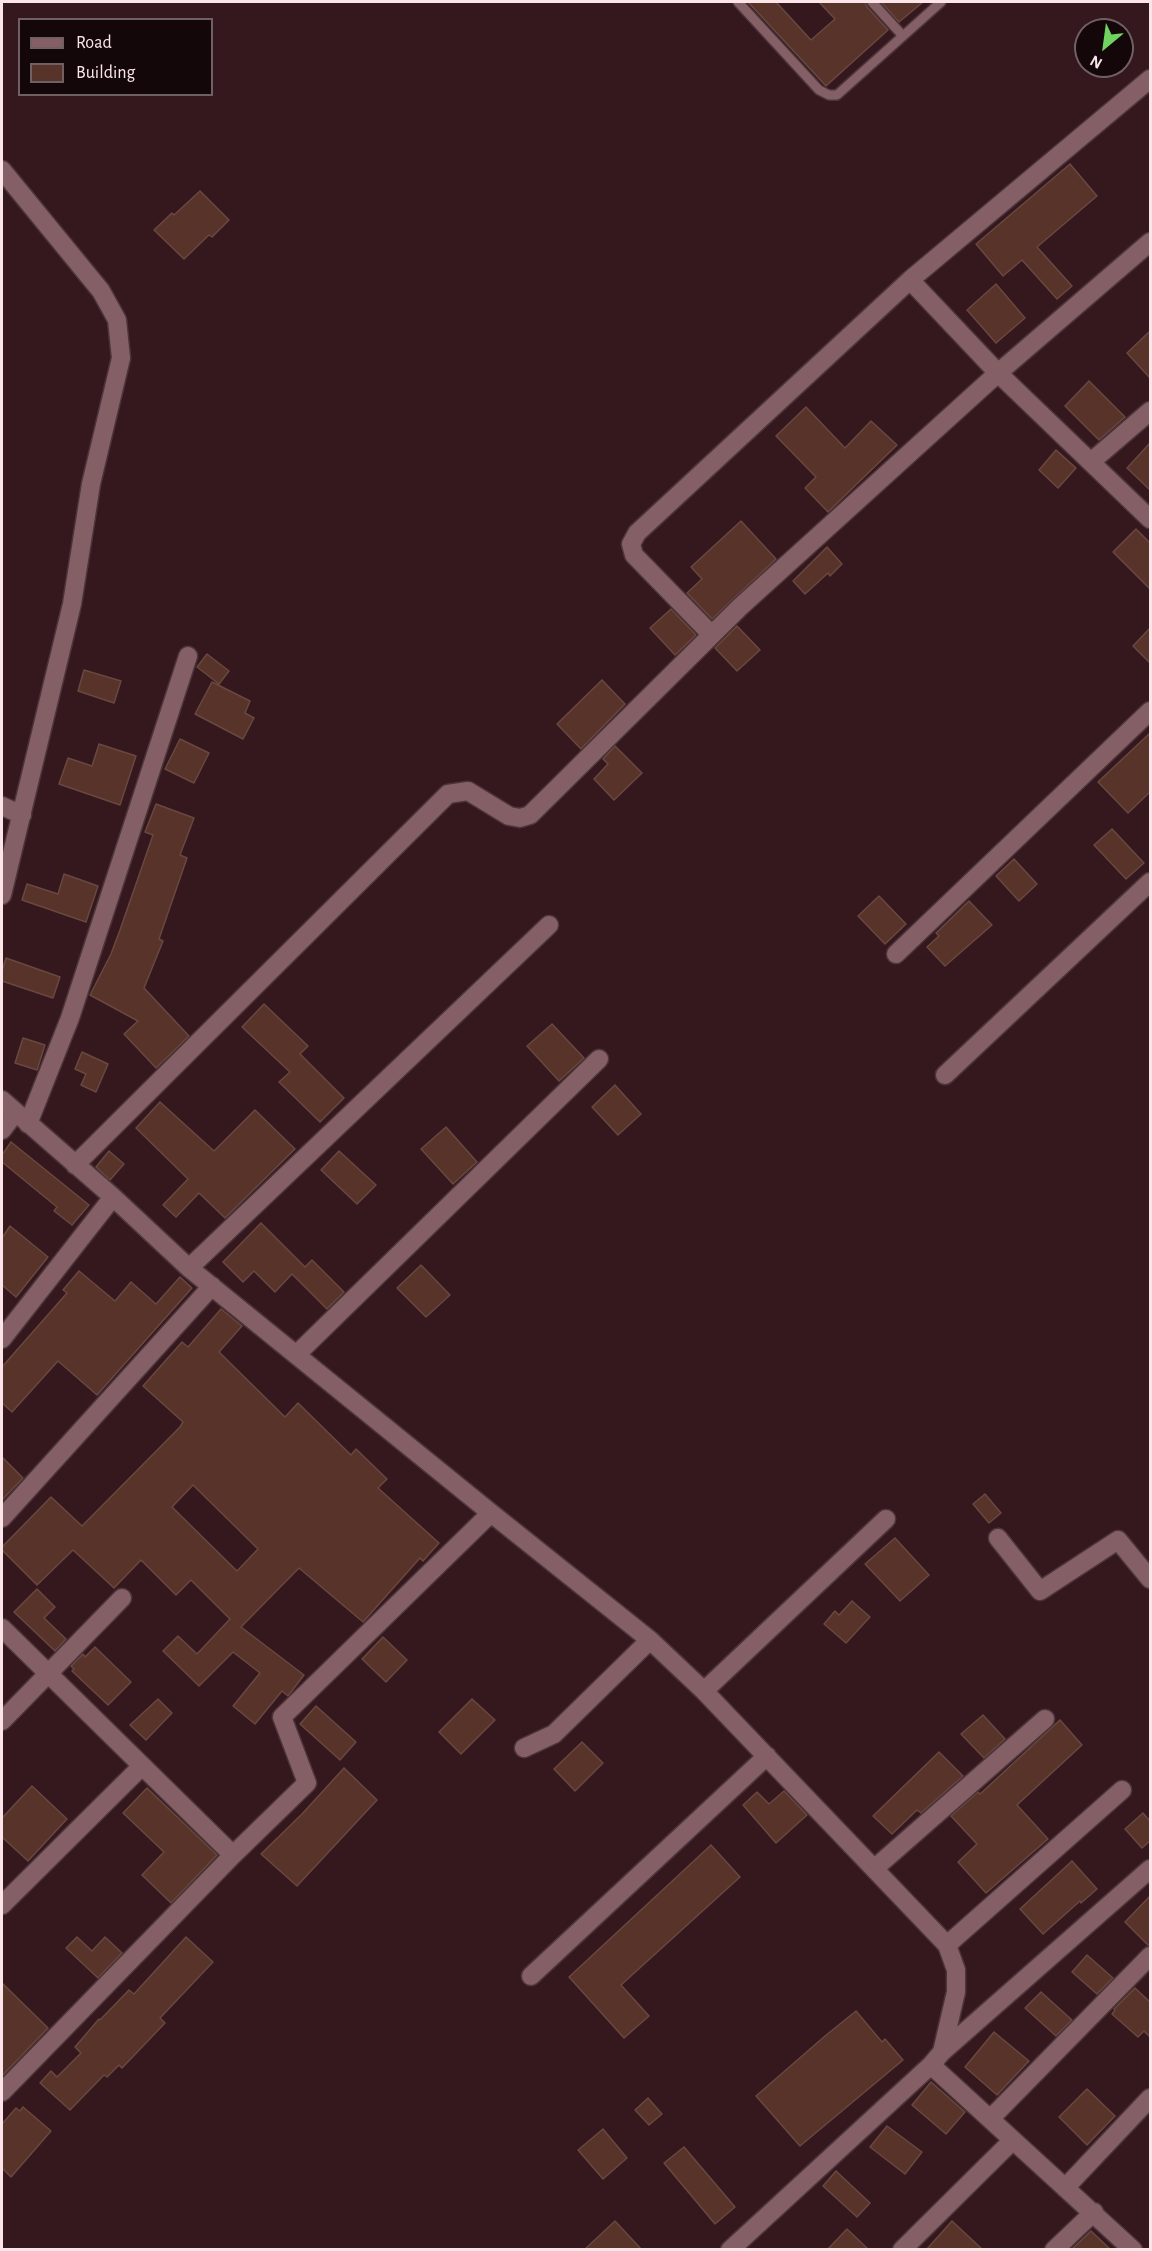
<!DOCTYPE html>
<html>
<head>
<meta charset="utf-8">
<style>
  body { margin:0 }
  #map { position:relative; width:1152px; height:2251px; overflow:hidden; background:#35171e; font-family:"Alegreya Sans",sans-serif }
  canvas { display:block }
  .frame { position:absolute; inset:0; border:3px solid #fbe5e9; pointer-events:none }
  .legend { position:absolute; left:18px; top:18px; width:195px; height:78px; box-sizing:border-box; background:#14070a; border:2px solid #706063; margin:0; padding:8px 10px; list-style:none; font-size:18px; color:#fbe5e9 }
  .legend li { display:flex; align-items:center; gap:12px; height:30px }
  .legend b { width:30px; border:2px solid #706063 }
  .north { position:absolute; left:1074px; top:18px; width:60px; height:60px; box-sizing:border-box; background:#14070a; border:2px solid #706063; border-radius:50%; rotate:209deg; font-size:16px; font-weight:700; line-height:24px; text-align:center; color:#fbe5e9 }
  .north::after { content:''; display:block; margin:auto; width:21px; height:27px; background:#70d35f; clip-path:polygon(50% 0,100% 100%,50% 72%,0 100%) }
</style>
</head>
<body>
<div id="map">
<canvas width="1152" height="2251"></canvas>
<div class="frame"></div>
<ul class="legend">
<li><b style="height:8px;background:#846066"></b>Road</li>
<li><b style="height:16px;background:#58332a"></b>Building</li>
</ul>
<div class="north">N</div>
</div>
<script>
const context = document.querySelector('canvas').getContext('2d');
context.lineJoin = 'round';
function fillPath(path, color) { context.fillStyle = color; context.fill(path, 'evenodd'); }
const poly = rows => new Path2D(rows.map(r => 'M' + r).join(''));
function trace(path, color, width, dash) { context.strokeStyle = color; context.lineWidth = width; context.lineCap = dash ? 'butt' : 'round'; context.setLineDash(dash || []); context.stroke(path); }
const building = poly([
  [748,2,776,2,811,40,835,19,819,2,865,2,867,7,888,30,826,86,748,2],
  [881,2,923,2,899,22,881,2],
  [1070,164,1097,196,1037,247,1072,286,1057,299,1022,260,1003,276,976,244,1070,164],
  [200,191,229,220,212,237,209,235,184,259,154,230,172,213,174,215,200,191],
  [996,284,1025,318,996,343,967,310,996,284],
  [1150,331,1150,378,1127,353,1150,331],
  [1089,381,1125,417,1099,440,1065,406,1089,381],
  [806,407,845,448,871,421,897,445,828,512,805,488,816,477,776,436,806,407],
  [1150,443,1150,490,1127,468,1150,443],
  [1056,450,1076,468,1058,488,1039,470,1056,450],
  [741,521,776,559,712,619,687,593,702,579,691,567,741,521],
  [1136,529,1150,543,1150,589,1113,552,1136,529],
  [827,547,842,564,830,576,828,573,805,594,793,581,827,547],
  [671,609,696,635,675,655,650,628,671,609],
  [737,626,760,650,737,671,715,648,737,626],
  [1150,628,1150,663,1133,646,1150,628],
  [207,654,229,671,219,684,197,667,207,654],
  [84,670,121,681,114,703,78,691,84,670],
  [602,680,625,704,581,749,557,724,602,680],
  [212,682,250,701,245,713,254,718,243,739,195,714,212,682],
  [1150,733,1150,792,1128,813,1098,782,1150,733],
  [180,739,209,753,194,783,165,769,180,739],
  [99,744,136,756,120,805,59,784,68,758,92,766,99,744],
  [615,746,642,773,614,800,594,779,608,764,603,759,615,746],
  [156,804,194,818,180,855,187,858,159,939,163,941,144,988,189,1036,156,1068,124,1034,138,1021,90,995,111,954,120,930,153,835,145,832,156,804],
  [1112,829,1144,863,1126,879,1094,845,1112,829],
  [1014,859,1037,884,1019,901,996,876,1014,859],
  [64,874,98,886,86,922,22,900,27,884,58,894,64,874],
  [879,896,906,924,885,944,858,916,879,896],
  [969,901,992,925,945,966,927,947,939,936,936,933,969,901],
  [6,958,60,977,53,998,2,981,2,971,6,958],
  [264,1004,308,1046,300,1054,344,1098,320,1122,279,1082,290,1072,242,1027,264,1004],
  [552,1024,584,1058,559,1081,527,1046,552,1024],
  [23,1038,45,1045,37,1070,15,1063,23,1038],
  [82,1052,108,1064,96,1092,81,1085,86,1074,75,1069,82,1052],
  [615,1085,641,1114,618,1135,592,1107,615,1085],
  [160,1102,214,1151,255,1110,295,1149,225,1218,199,1193,176,1217,163,1205,188,1179,136,1128,160,1102],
  [446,1127,477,1162,453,1184,421,1149,446,1127],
  [11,1142,89,1205,72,1225,54,1211,57,1207,2,1162,2,1155,11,1142],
  [109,1151,124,1164,110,1180,96,1167,109,1151],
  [339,1151,376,1185,357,1204,321,1170,339,1151],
  [261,1223,305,1267,312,1260,344,1292,327,1309,292,1274,275,1292,254,1271,243,1282,223,1262,261,1223],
  [10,1226,48,1257,16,1297,2,1285,2,1238,10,1226],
  [421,1265,450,1295,426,1317,397,1288,421,1265],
  [79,1271,115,1301,131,1282,156,1304,180,1277,192,1288,97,1395,58,1361,12,1412,2,1403,2,1367,67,1293,63,1290,79,1271],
  [221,1309,242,1326,219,1352,285,1417,298,1403,351,1455,356,1449,387,1479,378,1488,439,1543,423,1561,420,1558,363,1622,299,1568,241,1627,304,1675,288,1696,282,1691,255,1724,233,1706,260,1673,233,1652,199,1686,163,1651,178,1636,197,1654,230,1619,191,1580,176,1595,141,1560,114,1588,73,1550,37,1585,2,1550,2,1547,51,1497,82,1526,180,1427,183,1422,143,1386,182,1342,188,1347,221,1309],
  [193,1485,258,1549,237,1571,172,1507,193,1485],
  [2,1457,23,1478,2,1500,2,1457],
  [985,1494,1001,1513,989,1523,973,1504,985,1494],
  [895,1538,929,1575,900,1601,865,1564,895,1538],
  [37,1589,55,1607,44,1618,66,1639,55,1651,14,1612,37,1589],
  [852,1601,870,1617,846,1643,824,1624,835,1611,839,1615,852,1601],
  [383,1637,407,1660,386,1682,362,1659,383,1637],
  [95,1647,131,1682,108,1705,72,1671,74,1669,71,1666,83,1654,85,1657,95,1647],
  [158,1699,172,1713,146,1740,130,1725,158,1699],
  [472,1699,495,1720,461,1754,439,1732,472,1699],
  [316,1706,356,1742,340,1760,300,1724,316,1706],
  [983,1715,1005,1739,984,1758,961,1734,983,1715],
  [1060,1720,1082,1745,1017,1805,1048,1839,986,1893,958,1862,977,1844,951,1816,978,1792,980,1794,1060,1720],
  [582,1742,603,1763,575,1791,554,1769,582,1742],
  [939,1752,963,1776,921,1813,917,1810,892,1834,873,1816,939,1752],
  [344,1768,377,1800,297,1886,261,1854,302,1814,344,1768],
  [32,1786,67,1819,28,1861,2,1837,2,1818,32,1786],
  [147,1788,217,1855,171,1903,142,1875,164,1852,123,1813,147,1788],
  [784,1791,807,1815,776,1843,743,1805,757,1792,769,1804,784,1791],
  [1143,1813,1150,1821,1150,1841,1142,1848,1125,1829,1143,1813],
  [711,1845,740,1877,621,1985,649,2016,624,2038,569,1977,711,1845],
  [1072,1861,1097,1889,1081,1903,1080,1901,1043,1934,1020,1909,1072,1861],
  [1150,1896,1150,1945,1148,1945,1125,1922,1150,1896],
  [77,1937,92,1951,105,1937,122,1953,98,1978,66,1948,77,1937],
  [186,1937,213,1962,160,2018,165,2023,122,2068,119,2065,107,2077,104,2075,70,2110,40,2083,51,2071,57,2077,81,2053,75,2047,99,2019,100,2020,129,1990,134,1994,186,1937],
  [1087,1955,1113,1978,1097,1994,1072,1972,1087,1955],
  [2,1983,48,2028,2,2076,2,1983],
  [1135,1988,1150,2002,1150,2037,1144,2031,1138,2037,1112,2014,1115,2010,1114,2009,1135,1988],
  [1041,1992,1072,2020,1056,2036,1025,2008,1041,1992],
  [856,2011,882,2042,885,2039,903,2060,800,2146,756,2096,825,2036,856,2011],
  [994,2032,1029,2061,997,2095,965,2067,994,2032],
  [931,2082,965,2112,946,2134,912,2105,931,2082],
  [1087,2089,1115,2116,1087,2145,1059,2117,1087,2089],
  [648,2098,662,2114,649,2125,635,2110,648,2098],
  [23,2107,51,2131,11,2177,2,2168,2,2124,16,2108,20,2111,23,2107],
  [887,2126,922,2152,905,2174,870,2147,887,2126],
  [603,2129,627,2158,603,2179,578,2150,603,2129],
  [684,2147,735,2207,715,2224,664,2163,684,2147],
  [836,2171,870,2203,857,2217,823,2186,836,2171],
  [615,2221,642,2250,584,2250,599,2236,615,2221],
  [952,2221,983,2250,926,2250,952,2221],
  [847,2229,869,2250,827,2250,847,2229],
  [1091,2231,1111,2250,1071,2250,1091,2231]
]);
fillPath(building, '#58332a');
trace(building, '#694840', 1.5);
const lane = poly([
  [738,2,819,90,829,95,837,95,941,2],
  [872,2,903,36]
]);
const street = poly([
  [2,170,101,291,117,320,121,358,91,484,72,604,2,895],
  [1150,242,998,373,1150,519],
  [1092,461,1150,411],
  [711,634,634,555,631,544,637,533,910,280,1150,79],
  [2,806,22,815],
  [896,954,1150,711],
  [945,1075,1150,882],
  [2,1100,113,1197,189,1268,491,1513,650,1640,704,1691,947,1945,956,1970,956,1992,942,2052,931,2065,1133,2250],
  [28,1124,70,1018,188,656],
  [2,1130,15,1113],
  [75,1165,448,794,468,791,509,816,520,818,530,815,740,607,998,373,910,280],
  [189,1268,549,925],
  [2,1339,113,1197],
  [296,1355,599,1059],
  [2,1518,212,1286],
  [998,1538,1040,1591,1118,1540,1150,1579],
  [2,1628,233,1855],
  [704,1691,886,1519],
  [2,1721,122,1598],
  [524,1748,554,1734,650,1640],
  [875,1868,1045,1719],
  [2,1905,142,1766],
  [947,1945,1122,1790],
  [531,1976,767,1756],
  [942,2052,1150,1869],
  [2,2092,233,1855,307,1783,282,1717,491,1513],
  [990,2119,1150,1956],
  [1065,2188,1150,2098],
  [730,2250,931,2065],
  [902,2250,1013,2140],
  [1054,2250,1094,2212]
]);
trace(lane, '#4c353a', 12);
trace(street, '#4c353a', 21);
trace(lane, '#846066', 9);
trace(street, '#846066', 18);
</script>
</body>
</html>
